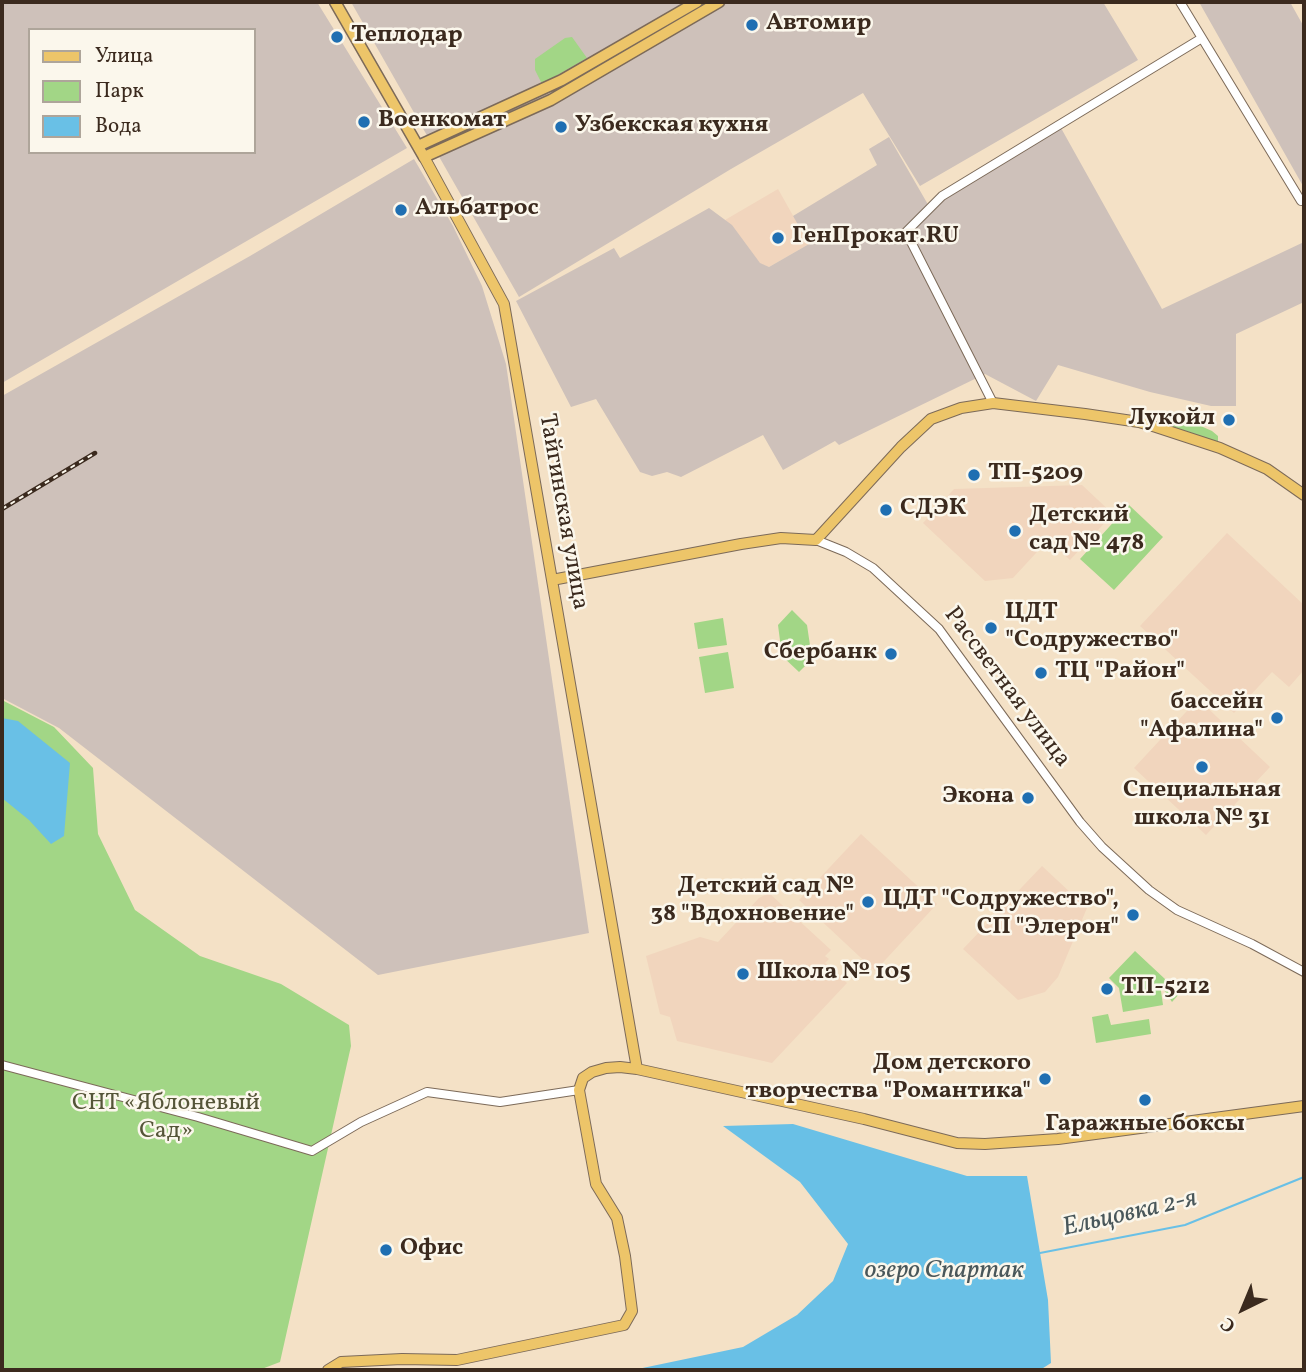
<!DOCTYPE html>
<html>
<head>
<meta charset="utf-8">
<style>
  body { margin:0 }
  #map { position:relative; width:1306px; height:1372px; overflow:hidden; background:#f4e1c6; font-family:Vollkorn,serif }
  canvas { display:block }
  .frame { position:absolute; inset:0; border:4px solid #3b2a1e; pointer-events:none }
  .legend { position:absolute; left:28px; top:28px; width:228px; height:126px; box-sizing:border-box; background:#fbf7ec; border:2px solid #aea59a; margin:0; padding:9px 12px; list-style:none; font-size:21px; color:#3b2a1e }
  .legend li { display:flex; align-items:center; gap:14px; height:35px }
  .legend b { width:35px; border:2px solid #aea59a }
  .north { position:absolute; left:1208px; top:1274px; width:70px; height:70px; -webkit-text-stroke:5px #fbf7ec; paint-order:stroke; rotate:223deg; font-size:19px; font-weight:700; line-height:28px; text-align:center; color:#3b2a1e }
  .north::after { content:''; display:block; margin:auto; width:24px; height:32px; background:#3b2a1e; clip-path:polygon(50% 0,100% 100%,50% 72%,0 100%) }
</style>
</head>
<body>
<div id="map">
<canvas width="1306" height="1372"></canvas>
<div class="frame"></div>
<ul class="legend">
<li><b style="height:9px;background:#edc569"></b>Улица</li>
<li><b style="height:19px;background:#a2d686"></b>Парк</li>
<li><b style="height:19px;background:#69c0e6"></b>Вода</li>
</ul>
<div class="north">С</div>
</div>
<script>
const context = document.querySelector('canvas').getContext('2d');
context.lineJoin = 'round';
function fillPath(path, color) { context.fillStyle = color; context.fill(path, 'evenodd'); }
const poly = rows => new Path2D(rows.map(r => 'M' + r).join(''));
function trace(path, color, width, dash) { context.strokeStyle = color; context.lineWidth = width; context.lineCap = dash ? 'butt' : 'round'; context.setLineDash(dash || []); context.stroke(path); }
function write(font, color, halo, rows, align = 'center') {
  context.font = font + ' Vollkorn,serif'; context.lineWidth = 5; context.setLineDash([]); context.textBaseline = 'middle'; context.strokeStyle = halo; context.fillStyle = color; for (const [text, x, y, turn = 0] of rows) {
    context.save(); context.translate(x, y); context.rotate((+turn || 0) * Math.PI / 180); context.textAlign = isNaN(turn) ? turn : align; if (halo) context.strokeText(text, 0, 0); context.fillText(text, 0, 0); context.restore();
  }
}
fillPath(poly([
  [778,189,809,244,769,267,760,264,725,220],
  [1082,485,1113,514,1070,560,1048,540,1013,578,985,581,923,523,954,489],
  [1227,533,1304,605,1304,670,1289,687,1272,672,1234,713,1140,626],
  [1198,699,1270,767,1206,835,1134,768],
  [861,834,937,904,875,971,799,900],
  [1042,866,1087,908,1058,977,1045,992,1018,1000,963,949],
  [769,893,831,950,825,956,829,959,825,963,847,983,772,1063,677,1041,670,1017,660,1014,646,956,700,937,718,942,759,898]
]), '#f1d5bd');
fillPath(poly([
  [2,2,317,2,407,148,2,383],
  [30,30,254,30,254,152,30,152],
  [351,2,1103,2,1138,60,920,186,863,93,731,169,519,297],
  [1199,2,1290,2,1304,27,1303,186],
  [1061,128,1162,309,1304,242,1304,302,1236,334,1236,406,1211,406,1150,392,1058,365,1036,401,985,374,839,445,835,441,783,470,763,435,681,477,667,472,652,476,640,472,596,399,571,407,516,301,614,248,620,258,709,208,732,225,760,263,769,267,809,244,793,216,877,165,869,149,889,137,930,208],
  [414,159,453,226,482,286,506,364,589,933,378,975,59,728,2,698,2,396,250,256]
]), '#cec1ba');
fillPath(poly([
  [572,37,587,58,542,84,535,70,535,59,565,38],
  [1180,417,1195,420,1203,427,1212,431,1218,436,1218,442,1165,424],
  [1129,505,1163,537,1114,590,1080,559],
  [792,610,807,625,812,659,799,672,782,656,778,625],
  [723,618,727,645,698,649,694,623],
  [728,652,734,688,705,693,699,657],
  [2,700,54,727,93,768,98,834,135,910,200,956,281,984,349,1025,351,1046,280,1362,259,1370,2,1370],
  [1135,951,1180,993,1172,1002,1160,984,1163,1005,1123,1012,1119,988,1109,978],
  [1108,1014,1111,1025,1149,1019,1151,1034,1096,1043,1092,1017]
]), '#a2d686');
fillPath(poly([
  [2,718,18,721,70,763,64,836,51,844,29,820,2,798],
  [793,1124,967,1176,1027,1176,1048,1300,1051,1363,1040,1370,633,1370,743,1347,797,1315,833,1281,848,1244,800,1182,723,1126]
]), '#69c0e6');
trace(poly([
  [1040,1253,1185,1225,1304,1177]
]), '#69c0e6', 2);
const minor = poly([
  [1180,2,1301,201,1304,199],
  [993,403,906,232,942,196,1202,38],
  [816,540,846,552,873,568,939,629,1080,822,1102,847,1149,890,1177,910,1252,944,1304,972],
  [2,1065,198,1117,312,1151,361,1122,427,1092,500,1102,579,1090]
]);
const major = poly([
  [424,157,504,304,637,1069],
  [552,580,741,544,781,538,816,540,901,447,931,419,961,408,993,403,1085,414,1139,422,1156,427,1220,448,1267,469,1304,495],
  [328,1370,341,1362,402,1359,457,1360,624,1325,632,1311,625,1256,617,1218,596,1184,579,1090,583,1078,592,1072,606,1068,620,1067,637,1069,864,1119,957,1143,985,1144,1058,1139,1304,1106]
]);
const highway = poly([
  [335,2,424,157,551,100,719,2],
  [418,146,562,80,697,2]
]);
trace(minor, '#7c6a59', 10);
trace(major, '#7c6a59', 12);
trace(highway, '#7c6a59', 13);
trace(minor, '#fff', 8);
trace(major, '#edc569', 10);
trace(highway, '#edc569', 10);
const rail = poly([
  [2,509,95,453]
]);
trace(rail, '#3b2a1e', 4.5);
trace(rail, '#fbf7ec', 2, [5]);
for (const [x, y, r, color] of [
  [752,25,7,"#1f6fb2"],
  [337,37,7,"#1f6fb2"],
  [364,122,7,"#1f6fb2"],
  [561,127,7,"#1f6fb2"],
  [401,210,7,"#1f6fb2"],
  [778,238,7,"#1f6fb2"],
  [1229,420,7,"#1f6fb2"],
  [974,475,7,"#1f6fb2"],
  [886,510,7,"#1f6fb2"],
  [1015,531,7,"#1f6fb2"],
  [991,628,7,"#1f6fb2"],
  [891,654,7,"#1f6fb2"],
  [1041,673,7,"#1f6fb2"],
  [1277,718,7,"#1f6fb2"],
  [1202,767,7,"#1f6fb2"],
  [1028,798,7,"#1f6fb2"],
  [868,902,7,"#1f6fb2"],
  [1133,915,7,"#1f6fb2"],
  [743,974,7,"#1f6fb2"],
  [1107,989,7,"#1f6fb2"],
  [1045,1079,7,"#1f6fb2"],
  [1145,1100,7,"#1f6fb2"],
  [386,1250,7,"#1f6fb2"]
]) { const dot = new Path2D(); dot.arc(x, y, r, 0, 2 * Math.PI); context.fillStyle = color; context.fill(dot); trace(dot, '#fbf7ec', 2.5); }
write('bold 24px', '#3b2a1e', '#fbf7ec', [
  ["Автомир",766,25],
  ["Теплодар",351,37],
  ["Военкомат",378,122],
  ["Узбекская кухня",575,127],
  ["Альбатрос",415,210],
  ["ГенПрокат.RU",792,238],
  ["Лукойл",1215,420,"right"],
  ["ТП-5209",988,475],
  ["СДЭК",900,510],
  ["Детский",1029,517],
  ["сад № 478",1029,545],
  ["ЦДТ",1005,614],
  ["\"Содружество\"",1005,642],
  ["Сбербанк",877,654,"right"],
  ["ТЦ \"Район\"",1055,673],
  ["бассейн",1263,704,"right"],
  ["\"Афалина\"",1263,732,"right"],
  ["Специальная",1202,792,"center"],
  ["школа № 31",1202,820,"center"],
  ["Экона",1014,798,"right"],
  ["Детский сад №",854,888,"right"],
  ["38 \"Вдохновение\"",854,916,"right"],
  ["ЦДТ \"Содружество\",",1119,901,"right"],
  ["СП \"Элерон\"",1119,929,"right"],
  ["Школа № 105",757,974],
  ["ТП-5212",1121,989],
  ["Дом детского",1031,1065,"right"],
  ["творчества \"Романтика\"",1031,1093,"right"],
  ["Гаражные боксы",1145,1126,"center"],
  ["Офис",400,1250]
], 'left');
write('24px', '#3b2a1e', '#fbf7ec', [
  ["Тайгинская улица",562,512,80],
  ["Рассветная улица",1006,688,53]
]);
write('24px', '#555538', '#fbf7ec', [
  ["СНТ «Яблоневый",166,1105],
  ["Сад»",166,1133]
]);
write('italic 26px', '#49575a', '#fbf7ec', [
  ["Ельцовка 2-я",1130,1215,-13],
  ["озеро Спартак",944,1272]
]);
</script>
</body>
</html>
